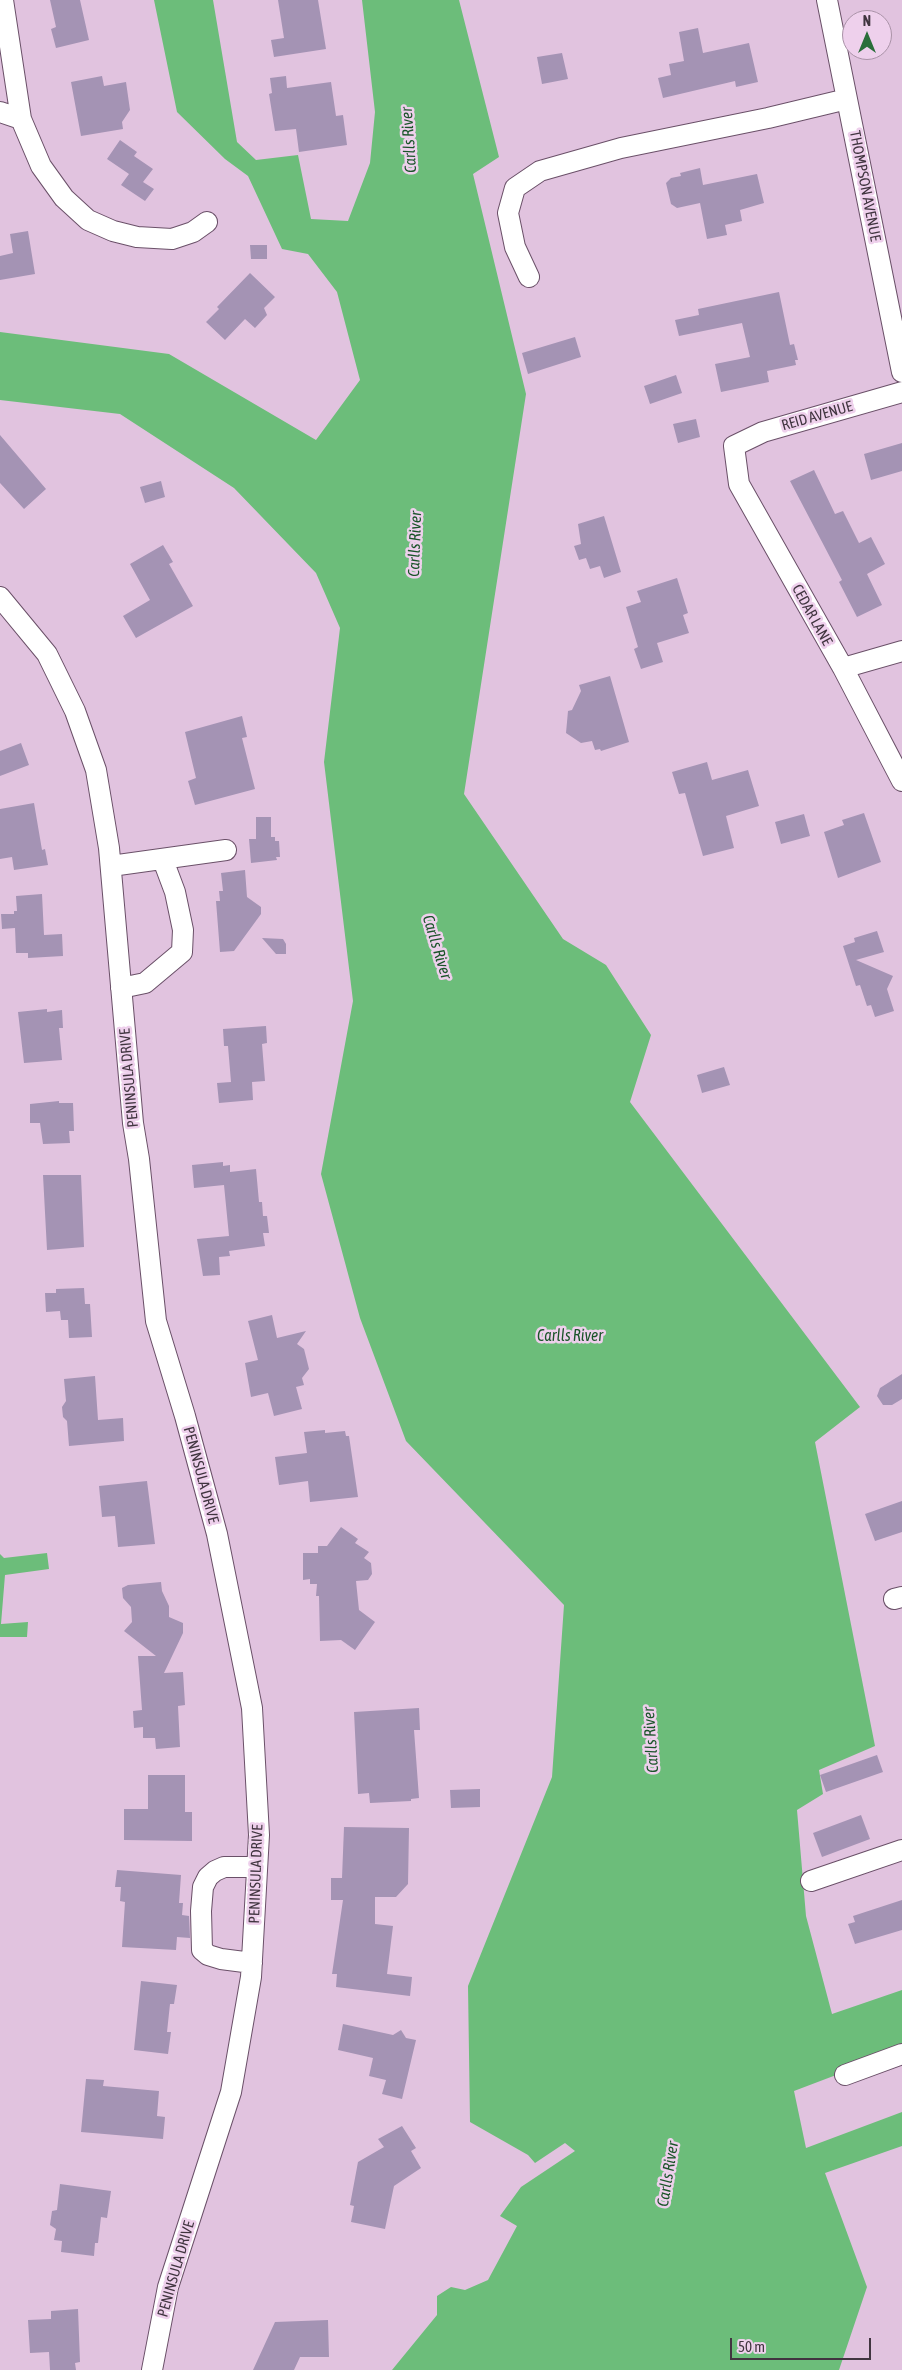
<!DOCTYPE html>
<html>
<head>
<meta charset="utf-8">
<style>
  body { margin:0 }
  #map { position:relative; width:902px; height:2370px; overflow:hidden; background:#e1c3df; font-family:"Asap Condensed",sans-serif }
  canvas { display:block }
  .north { position:absolute; left:842px; top:10px; width:50px; height:50px; box-sizing:border-box; background:#eed0ec; border:1px solid #a992a7; border-radius:50%; rotate:0deg; font-size:14px; font-weight:700; line-height:20px; text-align:center; color:#413540 }
  .north::after { content:''; display:block; margin:auto; width:18px; height:22px; background:#2a6e3a; clip-path:polygon(50% 0,100% 100%,50% 72%,0 100%) }
  .scale { position:absolute; left:730px; top:2338px; width:141px; height:22px; box-sizing:border-box; border:2px solid #413540; border-top:0; padding-left:6px; font-size:15px; line-height:18px; white-space:nowrap; color:#413540; -webkit-text-stroke:4px #eed0ec; paint-order:stroke }
</style>
</head>
<body>
<div id="map">
<canvas width="902" height="2370"></canvas>
<div class="north">N</div>
<div class="scale">50 m</div>
</div>
<script>
const context = document.querySelector('canvas').getContext('2d');
context.lineJoin = 'round';
function fillPath(path, color) { context.fillStyle = color; context.fill(path, 'evenodd'); }
const poly = rows => new Path2D(rows.map(r => 'M' + r).join(''));
function trace(path, color, width, dash) { context.strokeStyle = color; context.lineWidth = width; context.lineCap = dash ? 'butt' : 'round'; context.setLineDash(dash || []); context.stroke(path); }
function write(font, color, halo, rows, align = 'center') {
  context.font = font + ' "Asap Condensed",sans-serif'; context.lineWidth = 5; context.setLineDash([]); context.textBaseline = 'middle'; context.strokeStyle = halo; context.fillStyle = color; for (const [text, x, y, turn = 0] of rows) {
    context.save(); context.translate(x, y); context.rotate((+turn || 0) * Math.PI / 180); context.textAlign = isNaN(turn) ? turn : align; if (halo) context.strokeText(text, 0, 0); context.fillText(text, 0, 0); context.restore();
  }
}
fillPath(poly([
  [154,0,213,0,237,142,256,160,298,155,311,219,348,221,370,163,375,112,362,0,459,0,499,157,473,174,526,394,464,794,563,939,606,965,651,1035,630,1102,860,1407,815,1442,875,1746,819,1770,823,1794,797,1810,806,1916,832,2014,902,1990,902,2050,794,2091,806,2148,902,2112,902,2146,825,2173,867,2287,839,2370,392,2370,437,2315,437,2296,451,2287,465,2290,488,2280,517,2226,500,2216,521,2187,575,2151,565,2143,535,2163,528,2155,470,2122,468,1986,552,1777,564,1605,406,1441,360,1318,321,1174,353,1001,324,762,340,628,316,573,234,488,120,414,0,400,0,332,169,354,316,440,360,380,337,292,308,254,282,249,248,176,225,159,177,112],
  [47,1553,49,1569,5,1575,1,1624,28,1622,27,1637,0,1637,0,1554,4,1558]
]), '#6cbd7a');
fillPath(poly([
  [50,0,80,0,89,40,56,48,51,29,56,27],
  [278,0,318,0,326,49,274,57,271,40,284,38],
  [698,28,703,53,749,43,758,82,736,87,735,81,663,98,658,78,671,75,669,64,684,61,679,32],
  [562,53,568,79,542,84,537,57],
  [102,76,104,86,126,82,130,110,122,122,123,129,81,136,71,82],
  [286,76,287,88,331,82,336,116,343,115,347,145,299,152,296,129,275,131,269,94,272,93,270,78],
  [120,140,137,152,134,156,153,169,143,182,154,189,145,201,121,185,129,174,107,159],
  [700,168,703,185,757,174,764,203,740,210,742,221,725,225,727,235,707,239,700,203,677,208,671,204,666,183,671,178,681,176,680,173],
  [28,231,35,274,0,280,0,256,13,253,10,234],
  [250,245,267,245,267,259,251,259],
  [250,273,275,297,264,308,267,315,255,328,245,319,225,340,206,322,219,309,217,307],
  [779,292,790,345,794,344,798,360,795,360,796,365,767,371,769,382,721,392,715,364,750,357,742,323,679,336,675,320,699,315,698,309],
  [575,337,581,357,528,374,522,353],
  [676,375,682,393,650,404,644,386],
  [696,419,700,437,678,443,673,424],
  [0,435,46,489,24,509,0,483],
  [902,443,902,471,871,480,864,454],
  [814,470,835,514,843,511,859,543,871,537,885,564,867,574,882,605,857,617,839,582,842,580,790,481],
  [161,481,165,497,145,503,140,487],
  [604,516,621,572,604,578,600,566,590,569,586,558,579,560,574,546,581,544,578,524],
  [163,545,173,562,169,564,193,606,136,638,123,616,150,600,130,564],
  [677,578,688,613,683,615,689,633,657,643,663,662,641,669,634,649,638,647,626,607,641,602,637,591],
  [610,676,629,742,601,751,600,749,595,750,592,741,581,743,566,733,568,711,572,710,581,691,579,685],
  [242,716,247,737,242,738,255,789,195,805,188,781,196,778,185,732],
  [21,743,29,765,0,776,0,751],
  [707,762,712,780,748,770,759,806,726,816,734,848,703,856,685,793,679,794,672,772],
  [34,803,42,850,45,849,48,865,14,870,12,857,0,859,0,809],
  [864,813,881,862,838,878,824,832,844,825,842,820],
  [804,814,810,836,781,844,775,822],
  [256,817,271,817,271,837,275,837,275,841,279,841,280,857,276,857,277,860,251,863,249,839,256,839],
  [245,870,247,897,261,907,261,914,234,951,220,952,216,901,220,901,219,891,223,891,221,873],
  [42,894,44,935,62,934,63,956,28,958,28,953,16,953,15,928,2,929,1,914,14,914,14,911,17,911,16,896],
  [877,931,884,952,856,960,893,976,887,989,894,1011,875,1017,871,1005,867,1006,860,985,856,986,843,946,855,942,854,938],
  [262,938,283,939,286,944,286,954,276,954],
  [47,1009,47,1012,62,1010,63,1028,59,1028,62,1060,24,1063,18,1012],
  [266,1026,267,1043,262,1044,265,1081,252,1082,253,1100,219,1103,217,1083,231,1082,228,1046,224,1046,223,1029],
  [724,1067,730,1085,702,1093,697,1075],
  [59,1101,59,1103,73,1103,74,1131,69,1131,70,1143,43,1144,40,1123,30,1123,30,1104],
  [223,1162,223,1166,230,1165,230,1172,256,1169,259,1202,262,1202,263,1216,267,1216,269,1233,263,1233,265,1246,229,1251,230,1256,219,1257,220,1275,203,1276,197,1239,229,1236,224,1185,194,1188,192,1165],
  [43,1175,81,1175,84,1247,47,1250],
  [84,1288,85,1304,90,1304,92,1337,69,1338,68,1320,61,1320,60,1311,46,1312,45,1293,56,1293,56,1289],
  [272,1315,277,1338,306,1331,297,1344,304,1349,309,1369,302,1378,304,1385,296,1387,302,1409,274,1416,268,1393,251,1397,245,1363,258,1360,248,1321],
  [902,1374,902,1399,892,1405,883,1405,877,1396,880,1388],
  [95,1376,98,1420,123,1418,124,1441,69,1446,67,1421,63,1417,62,1407,66,1401,64,1379],
  [325,1430,325,1433,345,1431,346,1436,349,1436,358,1497,310,1502,308,1481,279,1485,275,1457,307,1453,304,1432],
  [147,1481,155,1544,118,1547,115,1516,102,1517,99,1486],
  [902,1501,902,1532,875,1541,865,1514],
  [341,1527,358,1539,355,1543,369,1552,364,1558,371,1563,372,1574,368,1580,356,1581,359,1610,375,1622,355,1650,341,1640,320,1641,319,1596,316,1596,317,1584,310,1584,310,1579,303,1580,303,1553,318,1553,318,1546,327,1546],
  [161,1582,162,1591,169,1606,169,1617,183,1623,183,1633,164,1673,183,1672,185,1705,178,1706,180,1747,156,1749,155,1738,143,1738,143,1727,134,1728,133,1711,142,1710,138,1656,156,1656,124,1631,132,1622,131,1607,123,1598,122,1588,128,1585],
  [419,1708,420,1730,414,1730,419,1798,411,1799,411,1801,370,1803,369,1793,358,1794,354,1712],
  [877,1755,883,1772,826,1792,820,1775],
  [148,1775,185,1775,185,1812,192,1812,192,1841,124,1840,124,1809,148,1809],
  [480,1789,480,1807,451,1808,450,1790],
  [861,1815,870,1839,822,1857,813,1833],
  [344,1827,409,1828,408,1884,396,1897,375,1897,375,1924,393,1926,387,1974,412,1977,410,1996,336,1987,337,1974,332,1974,343,1900,331,1900,331,1878,342,1878],
  [117,1870,181,1875,179,1903,183,1903,182,1915,189,1916,190,1938,177,1937,176,1950,122,1947,125,1902,120,1901,121,1887,115,1887],
  [902,1900,902,1930,855,1944,848,1924,855,1922,853,1916],
  [141,1981,177,1985,174,2004,170,2004,167,2032,171,2032,168,2054,134,2050],
  [343,2024,393,2035,401,2030,406,2038,416,2040,402,2099,382,2094,386,2080,369,2076,373,2058,338,2050],
  [86,2079,104,2080,103,2086,159,2091,157,2116,165,2117,163,2139,81,2132],
  [402,2126,416,2148,411,2151,421,2168,394,2186,385,2229,351,2222,354,2206,350,2205,358,2162,384,2147,378,2139],
  [60,2184,111,2191,107,2218,101,2217,98,2243,95,2243,94,2256,61,2252,62,2241,54,2240,56,2229,50,2225,52,2211,57,2210],
  [78,2309,80,2362,75,2363,76,2370,50,2370,49,2352,30,2353,28,2320,51,2319,51,2311],
  [328,2320,329,2357,300,2357,294,2370,253,2370,275,2322]
]), '#a493b4');
const minor = poly([
  [3,0,21,119,41,166,64,198,88,220,113,231,137,237,172,239,193,232,207,222],
  [827,0,902,372],
  [0,112,21,119],
  [529,277,515,247,508,213,515,188,540,171,621,148,768,118,847,99],
  [902,392,763,432,734,446,739,484,843,668,902,781],
  [0,597,47,654,75,711,96,770,109,848,133,1123,139,1159,156,1321,185,1416,217,1534,252,1708,259,1835,251,1977,231,2092,168,2287,152,2370],
  [843,668,902,651],
  [111,866,226,850],
  [121,988,145,983,182,952,183,930,175,892,163,860],
  [894,1599,902,1597],
  [811,1881,902,1850],
  [252,1963,221,1959,208,1955,202,1950,201,1911,203,1887,208,1877,215,1871,224,1867,257,1867],
  [845,2075,902,2054]
]);
trace(minor, '#6a5068', 22);
trace(minor, '#fff', 20);
write('15px', '#413540', '#eed0ec', [
  ["THOMPSON AVENUE",865,186,79],
  ["REID AVENUE",817,416,-16],
  ["CEDAR LANE",812,615,61],
  ["PENINSULA DRIVE",129,1078,-95],
  ["PENINSULA DRIVE",201,1475,75],
  ["PENINSULA DRIVE",256,1874,-88],
  ["PENINSULA DRIVE",176,2269,-74]
]);
write('italic 16px', '#1a5429', '#eed0ec', [
  ["Carlls River",409,140,-94],
  ["Carlls River",415,544,-88],
  ["Carlls River",437,947,73],
  ["Carlls River",570,1336],
  ["Carlls River",651,1740,-94],
  ["Carlls River",668,2174,-81]
]);
</script>
</body>
</html>
